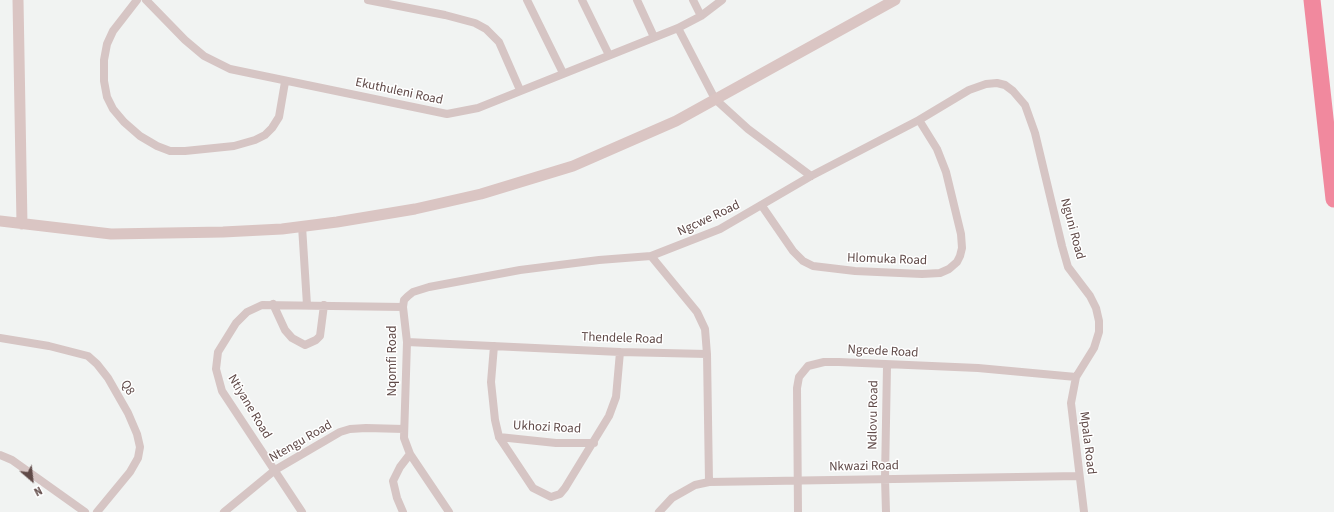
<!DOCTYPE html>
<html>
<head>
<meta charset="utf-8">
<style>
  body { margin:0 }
  #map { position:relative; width:1334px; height:512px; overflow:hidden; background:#f1f3f2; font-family:"Source Sans 3",sans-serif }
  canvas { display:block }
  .north { position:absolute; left:12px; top:460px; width:40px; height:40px; -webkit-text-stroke:3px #fff; paint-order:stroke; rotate:152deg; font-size:11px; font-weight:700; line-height:16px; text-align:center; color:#5f4947 }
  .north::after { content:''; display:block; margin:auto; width:14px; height:18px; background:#5f4947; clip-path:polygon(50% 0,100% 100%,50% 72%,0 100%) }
</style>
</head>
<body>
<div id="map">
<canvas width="1334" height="512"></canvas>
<div class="north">N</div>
</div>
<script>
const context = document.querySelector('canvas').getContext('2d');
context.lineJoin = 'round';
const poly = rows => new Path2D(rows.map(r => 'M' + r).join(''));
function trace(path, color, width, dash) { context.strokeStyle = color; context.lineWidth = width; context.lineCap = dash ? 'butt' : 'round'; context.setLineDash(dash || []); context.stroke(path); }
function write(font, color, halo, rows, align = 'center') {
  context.font = font + ' "Source Sans 3",sans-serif'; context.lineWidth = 3; context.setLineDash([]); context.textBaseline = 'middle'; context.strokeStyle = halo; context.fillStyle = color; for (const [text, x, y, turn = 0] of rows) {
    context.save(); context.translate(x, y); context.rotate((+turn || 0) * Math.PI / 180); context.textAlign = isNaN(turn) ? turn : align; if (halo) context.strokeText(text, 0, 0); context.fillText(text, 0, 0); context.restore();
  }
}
trace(poly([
  [1312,0,1334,199]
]), '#f1899e', 17);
trace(poly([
  [137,0,113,31,107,44,104,60,104,81,107,97,113,109,124,122,140,136,157,146,170,151,185,151,234,146,255,140,265,135,272,128,279,117,285,82],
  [146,0,185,40,204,56,230,69,447,114,478,108,678,28,701,16,722,0],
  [368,0,445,15,475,23,486,29,499,42,520,90],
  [527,0,563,73],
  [582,0,609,55],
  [637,0,654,37],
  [693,0,701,16],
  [678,28,715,99,748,129,811,176],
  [762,206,793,251,803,261,813,266,855,271,922,274,940,273,949,269,957,262,960,256,962,248,961,234,946,172,937,149,919,120],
  [302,226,307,305],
  [651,256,697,312,705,329,707,354,709,482],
  [273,304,285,330,292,338,305,345,316,340,320,336,324,305],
  [0,338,49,346,88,356,97,364,108,378,128,413,137,434,140,447,138,458,130,472,97,512],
  [407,342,620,352,707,354],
  [494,346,491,382,495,420,499,437,533,488,551,497,560,494,565,488,609,416,616,397,620,352],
  [499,437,556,443,594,443],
  [0,455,12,460,85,512],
  [224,512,275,470,340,432,350,429,366,428,404,429],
  [302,512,222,391,216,369,218,352,236,323,247,312,262,305,403,307],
  [403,512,397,498,393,481,400,467,410,454],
  [449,512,410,454,404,438,407,342,403,307,404,300,408,296,413,292,429,287,520,270,599,260,651,256,720,229,811,176,919,120,969,90,986,84,997,83,1005,85,1013,91,1025,105,1035,133,1062,246,1068,267,1090,296,1096,308,1099,321,1099,332,1094,348,1076,377,1071,403,1084,512],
  [659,512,672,498,695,485,709,482,1079,476],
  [798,512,797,388,799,377,808,366,824,362,839,362,978,368,1076,377],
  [886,512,885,478,887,366]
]), '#d6c5c4', 8);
trace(poly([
  [18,0,22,224],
  [0,221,111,234,223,232,282,229,337,222,415,209,481,194,573,166,676,121,895,0]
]), '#dac5c3', 11);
write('13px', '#5f4947', '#fff', [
  ["Ekuthuleni Road",399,92,12],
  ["Ngcwe Road",709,219,-25],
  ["Nguni Road",1072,229,75],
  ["Hlomuka Road",887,260,2],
  ["Thendele Road",622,339,2],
  ["Ngcede Road",883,352,3],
  ["Nqomfi Road",393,361,-90],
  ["Q8",127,388,60],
  ["Ntiyane Road",249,407,59],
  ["Ndlovu Road",874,415,-89],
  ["Ukhozi Road",547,428,3],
  ["Ntengu Road",301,442,-30],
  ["Mpala Road",1087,443,83],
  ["Nkwazi Road",864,467,-1]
]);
</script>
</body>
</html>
